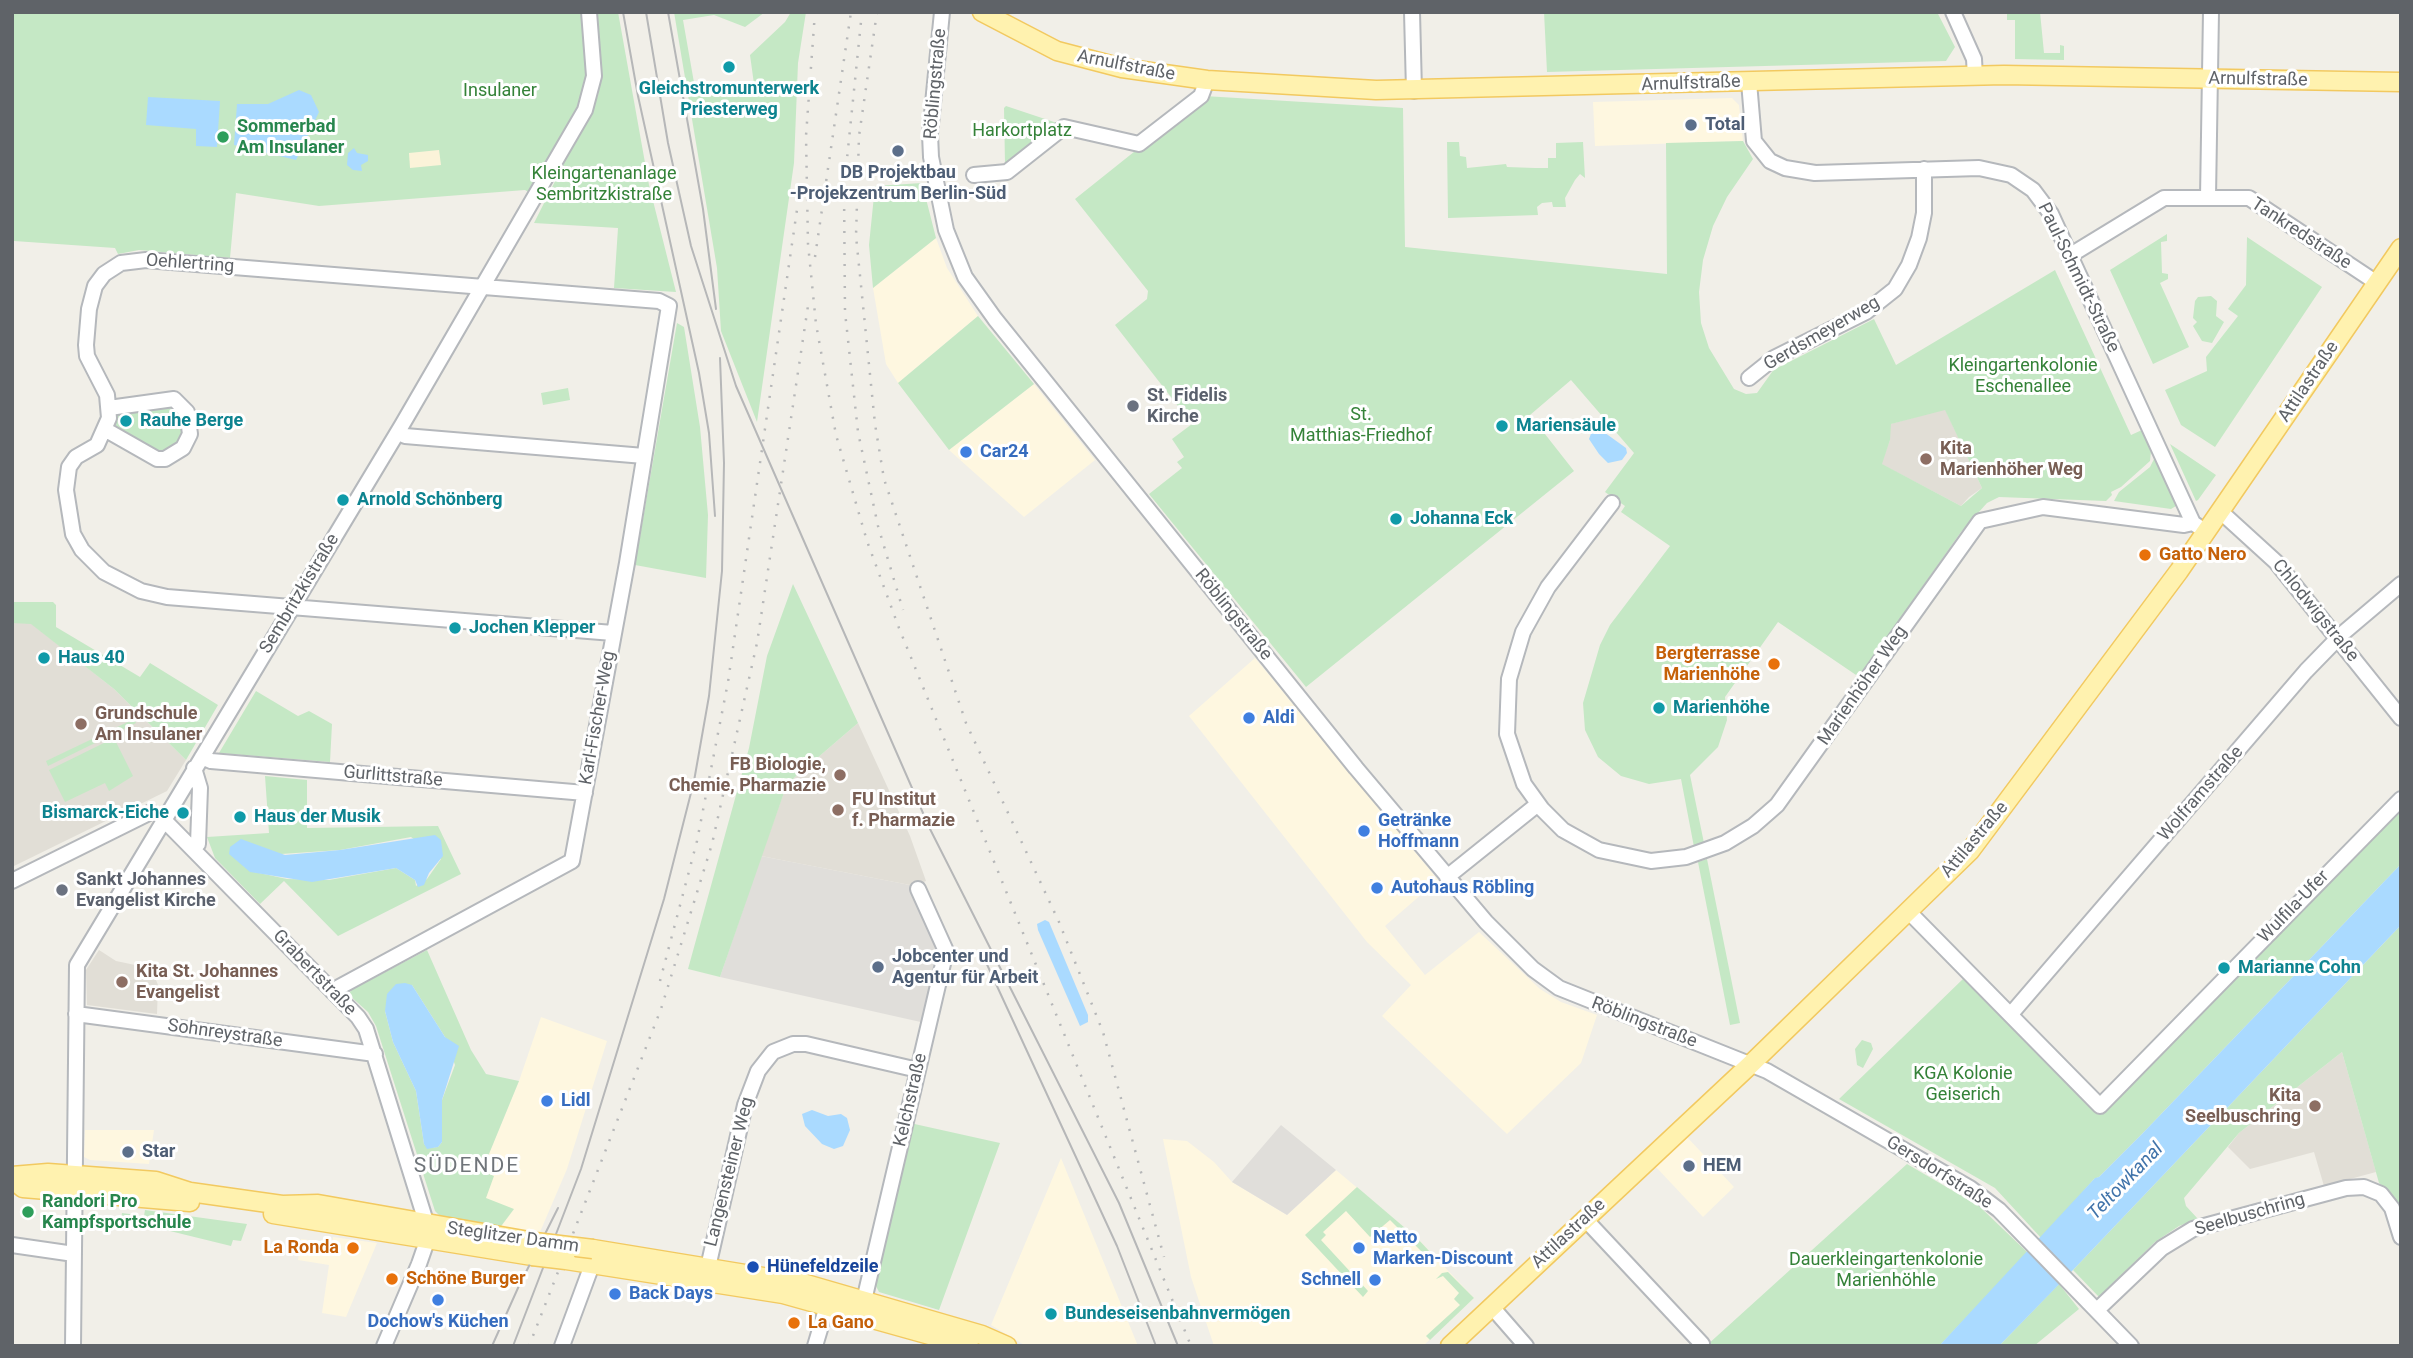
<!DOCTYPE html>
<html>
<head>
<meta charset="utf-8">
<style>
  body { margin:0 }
  #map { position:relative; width:2413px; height:1358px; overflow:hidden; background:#f1efe8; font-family:Roboto,sans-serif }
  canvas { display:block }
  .frame { position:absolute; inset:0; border:14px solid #5f6368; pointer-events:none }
</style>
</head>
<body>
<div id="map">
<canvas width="2413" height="1358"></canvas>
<div class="frame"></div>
</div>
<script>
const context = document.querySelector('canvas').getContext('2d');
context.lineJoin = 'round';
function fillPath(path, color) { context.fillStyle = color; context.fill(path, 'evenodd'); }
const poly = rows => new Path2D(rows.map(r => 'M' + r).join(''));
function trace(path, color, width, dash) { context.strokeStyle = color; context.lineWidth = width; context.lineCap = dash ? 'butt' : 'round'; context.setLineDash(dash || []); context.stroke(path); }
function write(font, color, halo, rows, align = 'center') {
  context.font = font + ' Roboto,sans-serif'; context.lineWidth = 6; context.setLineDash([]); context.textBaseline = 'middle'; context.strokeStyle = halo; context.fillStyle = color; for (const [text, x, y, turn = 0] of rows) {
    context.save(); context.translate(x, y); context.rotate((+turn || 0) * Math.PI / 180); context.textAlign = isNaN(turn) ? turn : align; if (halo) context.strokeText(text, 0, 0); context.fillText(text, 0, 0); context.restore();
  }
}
fillPath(poly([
  [1732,98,1739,105,1743,141,1595,146,1593,102],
  [936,238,947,268,978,316,898,383,886,364,873,288],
  [1034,384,1095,460,1024,517,949,450],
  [1255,658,1438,880,1385,926,1425,975,1479,932,1540,989,1561,1002,1597,1015,1581,1063,1507,1134,1382,1016,1411,985,1367,942,1189,716],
  [541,1017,607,1041,567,1169,540,1232,519,1232,461,1221,519,1081],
  [85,1130,154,1130,149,1164,90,1160,84,1157],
  [1686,1136,1734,1187,1703,1217,1655,1166],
  [1163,1139,1187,1141,1214,1162,1232,1182,1287,1215,1336,1170,1418,1239,1474,1298,1423,1346,1214,1346,1191,1277],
  [1061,1158,1138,1346,1026,1346,991,1325],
  [333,1237,377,1243,346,1317,322,1313,329,1265,298,1260,301,1239,332,1243]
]), '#fef7e0');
fillPath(poly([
  [761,856,915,886,940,946,934,1025,720,977],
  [1281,1125,1336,1170,1287,1215,1232,1182]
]), '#e0deda');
fillPath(poly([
  [1945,409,1982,488,1969,497,1961,506,1881,464,1890,440,1890,424],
  [12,623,31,623,114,689,186,760,167,791,12,867],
  [858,723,910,836,926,881,915,886,761,856,787,784],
  [99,950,116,961,140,966,154,975,158,985,157,1014,87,1005,86,970],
  [2342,1052,2376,1172,2324,1186,2314,1152,2250,1169,2228,1147,2239,1133]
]), '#e1ded6');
fillPath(poly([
  [12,12,585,12,588,93,530,193,525,190,319,206,236,193,230,258,139,250,118,254,115,248,14,241,12,298],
  [594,12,618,12,649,185,676,292,614,288,618,228,534,223,598,96,601,63],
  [674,12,765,12,745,27,714,15,683,20,696,94,754,84,750,55,785,22,791,12,806,12,798,63,794,163,757,422,721,331,717,268],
  [1544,12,1937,12,1955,47,1946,61,1547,72],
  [2007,12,2040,12,2044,53,2060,53,2060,45,2064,46,2064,60,2015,59,2015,20,2007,20],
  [1204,96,1403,108,1405,247,1667,274,1666,143,1743,141,1753,159,1727,197,1713,226,1703,260,1699,292,1701,323,1709,348,1734,389,1746,394,1757,393,1777,365,1779,367,1797,358,1874,319,1896,365,2055,270,2131,435,2142,430,2151,451,2150,461,2121,487,2111,492,2112,495,2106,501,1999,497,1987,503,1961,532,1859,677,1778,622,1725,697,1727,720,1718,747,1690,775,1704,843,1694,847,1681,779,1649,784,1621,776,1598,757,1585,730,1583,703,1600,645,1610,625,1670,546,1621,512,1625,506,1605,492,1634,453,1571,380,1530,415,1574,471,1306,687,1149,494,1182,468,1177,462,1184,457,1172,439,1192,424,1115,325,1147,299,1148,291,1075,199],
  [1945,410,1982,488,1961,506,1882,464,1890,440,1891,424],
  [1006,106,1057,123,1055,130,1005,164,1004,108],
  [1447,142,1459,142,1460,156,1466,157,1467,168,1506,164,1507,167,1535,168,1548,168,1548,158,1556,158,1556,143,1583,142,1585,178,1580,174,1575,180,1565,198,1566,207,1553,207,1552,202,1542,203,1537,207,1538,215,1448,218],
  [922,183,936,238,873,288,869,245,875,186],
  [2167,234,2167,241,2161,242,2162,273,2168,274,2168,279,2160,283,2189,347,2153,364,2110,270],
  [2247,237,2322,287,2215,447,2181,425,2165,390,2207,371,2206,357,2238,316,2228,309,2246,285],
  [2211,296,2217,301,2216,316,2224,322,2212,343,2202,341,2193,326,2197,322,2193,318,2195,301,2198,297],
  [978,316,1034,384,949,450,898,383],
  [677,323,684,327,700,427,708,515,706,578,635,565],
  [568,388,570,400,543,405,541,393],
  [178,406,186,437,166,453,154,451,115,430,117,411],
  [2170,444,2216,475,2198,500,2196,501],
  [2155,457,2176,506,2171,509,2114,501,2119,492,2150,467],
  [793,584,858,723,787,784,720,977,688,969,749,748,767,656],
  [12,589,13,602,53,602,56,605,56,627,140,677,150,663,218,705,186,760,114,689,31,624,12,623],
  [256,691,298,716,309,711,332,724,330,762,219,753],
  [134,719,136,723,48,766,46,761],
  [114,738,133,776,109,791,105,783,65,802,49,770],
  [265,776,307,780,307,828,438,826,461,874,338,936,284,881,260,904,215,858,207,837,269,833],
  [411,837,441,859,427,879,416,886,415,880,396,868,329,880,287,879,250,871,281,854,340,850],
  [2401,804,2401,864,2142,1134,2099,1177,2094,1179,2042,1239,1995,1188,1839,1099,1963,979,2097,1114],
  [1707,859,1740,1023,1730,1025,1698,862],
  [2401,925,2401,1215,2392,1194,2379,1183,2342,1052,2239,1133,2184,1198,2186,1206,2198,1219,2179,1226,2155,1242,2099,1297,2073,1270],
  [427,950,471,1050,486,1074,519,1081,482,1171,494,1176,486,1198,514,1209,499,1229,441,1217,435,1211,376,1026,368,1012,349,995,351,990],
  [412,985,445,1037,455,1065,442,1100,442,1142,438,1147,428,1148,424,1144,416,1091,393,1042,385,1011],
  [1862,1040,1871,1043,1873,1049,1863,1068,1857,1065,1855,1049],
  [910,1123,1000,1143,939,1310,879,1292,873,1280],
  [1907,1164,1979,1206,2028,1253,1939,1346,1706,1346],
  [1357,1187,1418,1239,1432,1254,1434,1264,1390,1220,1370,1237,1346,1211,1323,1232,1326,1235,1321,1240,1368,1291,1363,1297,1305,1235],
  [145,1210,181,1215,247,1224,241,1241,233,1240,231,1246,121,1219,122,1213,144,1216],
  [1448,1272,1474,1298,1430,1340,1426,1336,1460,1305,1454,1299,1459,1293,1443,1276,1436,1279,1442,1273],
  [2059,1284,2079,1309,2034,1346,1999,1346]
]), '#c5e8c5');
fillPath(poly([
  [439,150,441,165,410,168,409,153]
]), '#fbf3d9');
fillPath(poly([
  [299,90,311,95,319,112,296,160,234,145,237,104,268,104],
  [148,97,220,101,217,147,196,146,196,129,146,125],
  [354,148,357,153,368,155,368,161,361,165,362,171,353,170,347,165,348,153],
  [1601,430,1626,448,1627,453,1622,460,1608,463,1599,454,1589,439,1592,431],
  [435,835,441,840,443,856,429,873,424,885,418,887,415,880,396,868,312,882,250,872,229,854,230,847,241,839,285,855,340,850],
  [2401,864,2401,925,2073,1270,1999,1346,1939,1346,2095,1178,2099,1177,2142,1134],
  [1045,920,1049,922,1088,1015,1088,1022,1080,1026,1038,930,1037,924],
  [405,983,412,985,445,1037,459,1046,442,1100,442,1142,438,1147,427,1149,424,1144,416,1091,393,1042,385,1011,387,994,396,984],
  [812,1110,828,1116,841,1114,847,1118,850,1130,843,1146,834,1149,822,1144,805,1126,802,1114]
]), '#aadaff');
const minor = poly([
  [942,12,930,134,931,157,946,230,965,277,995,319,1356,768,1486,922,1533,969,1559,988,1767,1071,1970,1188,1999,1210,2131,1346],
  [1412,12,1414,91],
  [1953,12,1974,59,1975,76],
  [1749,82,1754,141,1770,161,1785,168,1815,173,1979,168,2011,175,2033,190,2051,214,2193,523,2199,527],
  [974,175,1007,172,1064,127,1139,144,1201,96,1207,80],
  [2208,197,2211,12],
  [2069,256,2164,198,2249,198,2377,283],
  [1749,378,1774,358,1866,312,1895,289,1909,265,1919,238,1924,213,1924,169],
  [106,430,157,459,165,459,183,448,190,434,187,412,174,399,109,408],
  [398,432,405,436,644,456],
  [1612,503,1548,587,1523,632,1509,679,1507,734,1524,784,1542,809,1563,830,1599,850,1651,861,1686,857,1725,843,1753,826,1777,805,1980,521,2043,507,2184,525,2193,523],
  [2220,511,2276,562,2401,718],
  [202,757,211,761,585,793],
  [194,768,200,788,198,844],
  [164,820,358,1017,366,1029,427,1225,427,1241,419,1264,384,1346],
  [1447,877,1538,804],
  [12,881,151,812],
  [1909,912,2100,1106,2401,799],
  [332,991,572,861,627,563,669,306,659,301,146,260,121,263,104,274,95,286,89,309,86,345,87,356,107,395,109,418,97,445,76,457,69,467,66,490,73,534,82,550,104,572,141,591,167,597,613,633],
  [76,1014,375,1054],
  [2011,1014,2306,671,2342,634,2401,584],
  [1585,1219,1702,1344],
  [12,1245,74,1254],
  [706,1276,745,1105,758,1071,773,1052,793,1044,806,1044,918,1070],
  [1492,1307,1526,1346],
  [862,1309,946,951,918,889],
  [2097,1310,2162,1248,2193,1229,2346,1188,2364,1187,2381,1194,2392,1208,2401,1237],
  [73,1346,77,965,402,425,585,110,594,76,589,12],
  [562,1346,596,1254],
  [815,1346,830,1296]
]);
const major = poly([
  [982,12,1057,51,1122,68,1207,80,1376,90,2004,75,2401,82],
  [12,1176,48,1173,156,1181,190,1192,282,1205,318,1204,535,1242],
  [12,1179,23,1188,190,1202],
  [273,1214,532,1256],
  [593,1249,806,1284,982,1335,1007,1346],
  [566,1260,783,1294,969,1346],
  [1450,1346,1751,1064,1970,851,2179,571,2401,248]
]);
trace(minor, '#b5b8bc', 18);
trace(major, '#f2c960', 21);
trace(minor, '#fff', 14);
trace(major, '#fff2af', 18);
trace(poly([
  [623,12,638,96,699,373,709,433,715,516],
  [646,12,668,143,691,246,736,386,930,829,1119,1203,1178,1346],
  [668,12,703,209,716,309],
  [984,958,1117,1246,1156,1346],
  [525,1274,558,1208],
  [492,1346,522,1279],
  [513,1346,581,1169,664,899,694,781,709,696,722,571,724,463,720,358]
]), '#b6b7b8', 2);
trace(poly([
  [815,12,806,136,808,244,816,324,836,435,867,541,899,628,1191,1346],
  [862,12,844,188,845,312,858,432,878,526,903,610],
  [877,12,859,136,856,236,875,424,884,479,966,723,1059,922,1103,1032,1164,1257],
  [815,257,851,12],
  [660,981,697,841,728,682,799,196],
  [529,1346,661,1009,712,844,757,643,808,306]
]), '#b6b7b8', 2.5, [2, 9]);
const majorBridge = poly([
  [535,1242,593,1249],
  [532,1256,566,1260]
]);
trace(majorBridge, '#f2c960', 21, []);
trace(majorBridge, '#fff2af', 18);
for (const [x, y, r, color] of [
  [729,67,7,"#0f9aa8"],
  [1691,125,7,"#5c6f8a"],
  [223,137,7,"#2e9e5b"],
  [898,151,7,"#5c6f8a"],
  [1133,406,7,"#6b7280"],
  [126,421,7,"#0f9aa8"],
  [1502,426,7,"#0f9aa8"],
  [966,452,7,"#3f7fe0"],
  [1926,459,7,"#8d6e63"],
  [343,500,7,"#0f9aa8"],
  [1396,519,7,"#0f9aa8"],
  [2145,555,7,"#e8710a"],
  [455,628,7,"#0f9aa8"],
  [44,658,7,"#0f9aa8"],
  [1774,664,7,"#e8710a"],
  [1659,708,7,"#0f9aa8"],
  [1249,718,7,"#3f7fe0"],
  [81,724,7,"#8d6e63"],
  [840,775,7,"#8d6e63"],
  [838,810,7,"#8d6e63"],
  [183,813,7,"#0f9aa8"],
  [240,817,7,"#0f9aa8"],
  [1364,831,7,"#3f7fe0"],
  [1377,888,7,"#3f7fe0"],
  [62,890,7,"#6b7280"],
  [878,967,7,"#5c6f8a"],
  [2224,968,7,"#0f9aa8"],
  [122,982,7,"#8d6e63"],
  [547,1101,7,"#3f7fe0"],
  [2315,1106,7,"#8d6e63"],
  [128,1152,7,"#5c6f8a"],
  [1689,1166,7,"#5c6f8a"],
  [28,1212,7,"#2e9e5b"],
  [353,1248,7,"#e8710a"],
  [1359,1248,7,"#3f7fe0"],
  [753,1267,7,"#1a4fb4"],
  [392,1279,7,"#e8710a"],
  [1375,1280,7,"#3f7fe0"],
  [615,1294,7,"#3f7fe0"],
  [438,1300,7,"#3f7fe0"],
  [1051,1314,7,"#0f9aa8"],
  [794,1323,7,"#e8710a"]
]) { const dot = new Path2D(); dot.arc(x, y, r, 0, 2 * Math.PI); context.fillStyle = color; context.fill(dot); trace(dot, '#fff', 2.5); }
write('18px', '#5f6368', '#fff', [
  ["Arnulfstraße",1126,66,11],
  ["Arnulfstraße",2258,80,1],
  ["Röblingstraße",936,84,-85],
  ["Arnulfstraße",1691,84,-2],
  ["Tankredstraße",2301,234,33],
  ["Oehlertring",190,264,4],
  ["Paul-Schmidt-Straße",2078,278,64],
  ["Gerdsmeyerweg",1822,334,-30],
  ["Attilastraße",2309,382,-56],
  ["Sembritzkistraße",300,594,-59],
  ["Chlodwigstraße",2315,611,51],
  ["Röblingstraße",1233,615,51],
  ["Marienhöher Weg",1863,686,-55],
  ["Karl-Fischer-Weg",598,718,-80],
  ["Gurlittstraße",393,777,5],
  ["Wolframstraße",2201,794,-49],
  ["Attilastraße",1975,840,-50],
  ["Wulfila-Ufer",2294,907,-46],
  ["Grabertstraße",314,973,46],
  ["Röblingstraße",1644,1023,21],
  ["Sohnreystraße",225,1034,8],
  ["Kelchstraße",911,1100,-77],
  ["Langensteiner Weg",730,1172,-76],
  ["Gersdorfstraße",1939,1173,32],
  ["Seelbuschring",2250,1215,-16],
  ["Attilastraße",1569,1234,-43],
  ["Steglitzer Damm",513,1238,8]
]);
write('bold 18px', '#0d838f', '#fff', [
  ["Gleichstromunterwerk",729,89,"center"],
  ["Priesterweg",729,110,"center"],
  ["Rauhe Berge",140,421],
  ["Mariensäule",1516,426],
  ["Arnold Schönberg",357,500],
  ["Johanna Eck",1410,519],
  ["Jochen Klepper",469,628],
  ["Haus 40",58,658],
  ["Marienhöhe",1673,708],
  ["Bismarck-Eiche",169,813,"right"],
  ["Haus der Musik",254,817],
  ["Marianne Cohn",2238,968],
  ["Bundeseisenbahnvermögen",1065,1314]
], 'left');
write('18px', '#348238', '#fff', [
  ["Insulaner",500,91],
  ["Harkortplatz",1022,131],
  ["Kleingartenanlage",604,174],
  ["Sembritzkistraße",604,195],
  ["Kleingartenkolonie",2023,366],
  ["Eschenallee",2023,387],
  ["St.",1361,415],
  ["Matthias-Friedhof",1361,436],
  ["KGA Kolonie",1963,1074],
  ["Geiserich",1963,1095],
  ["Dauerkleingartenkolonie",1886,1260],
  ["Marienhöhle",1886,1281]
]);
write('bold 18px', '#4e5e75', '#fff', [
  ["Total",1705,125],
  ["DB Projektbau",898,173,"center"],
  ["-Projekzentrum Berlin-Süd",898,194,"center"],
  ["Jobcenter und",892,957],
  ["Agentur für Arbeit",892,978],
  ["Star",142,1152],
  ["HEM",1703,1166]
], 'left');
write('bold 18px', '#27864d', '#fff', [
  ["Sommerbad",237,127],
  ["Am Insulaner",237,148],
  ["Randori Pro",42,1202],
  ["Kampfsportschule",42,1223]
], 'left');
write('bold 18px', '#5b616d', '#fff', [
  ["St. Fidelis",1147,396],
  ["Kirche",1147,417],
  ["Sankt Johannes",76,880],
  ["Evangelist Kirche",76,901]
], 'left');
write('bold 18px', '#785e54', '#fff', [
  ["Kita",1940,449],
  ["Marienhöher Weg",1940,470],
  ["Grundschule",95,714],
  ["Am Insulaner",95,735],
  ["FB Biologie,",826,765,"right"],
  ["Chemie, Pharmazie",826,786,"right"],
  ["FU Institut",852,800],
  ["f. Pharmazie",852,821],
  ["Kita St. Johannes",136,972],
  ["Evangelist",136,993],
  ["Kita",2301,1096,"right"],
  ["Seelbuschring",2301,1117,"right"]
], 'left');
write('bold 18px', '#366cbe', '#fff', [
  ["Car24",980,452],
  ["Aldi",1263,718],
  ["Getränke",1378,821],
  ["Hoffmann",1378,842],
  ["Autohaus Röbling",1391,888],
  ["Lidl",561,1101],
  ["Netto",1373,1238],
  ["Marken-Discount",1373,1259],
  ["Schnell",1361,1280,"right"],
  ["Back Days",629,1294],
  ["Dochow's Küchen",438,1322,"center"]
], 'left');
write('bold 18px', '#c56008', '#fff', [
  ["Gatto Nero",2159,555],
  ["Bergterrasse",1760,654,"right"],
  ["Marienhöhe",1760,675,"right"],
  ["La Ronda",339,1248,"right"],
  ["Schöne Burger",406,1279],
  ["La Gano",808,1323]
], 'left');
write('bold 18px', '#164399', '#fff', [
  ["Hünefeldzeile",767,1267]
], 'left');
write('italic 19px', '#4174aa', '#fff', [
  ["Teltowkanal",2126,1182,-46]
]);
context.letterSpacing = '2px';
write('21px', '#70757a', '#fff', [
  ["SÜDENDE",467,1167]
]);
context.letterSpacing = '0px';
</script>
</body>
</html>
